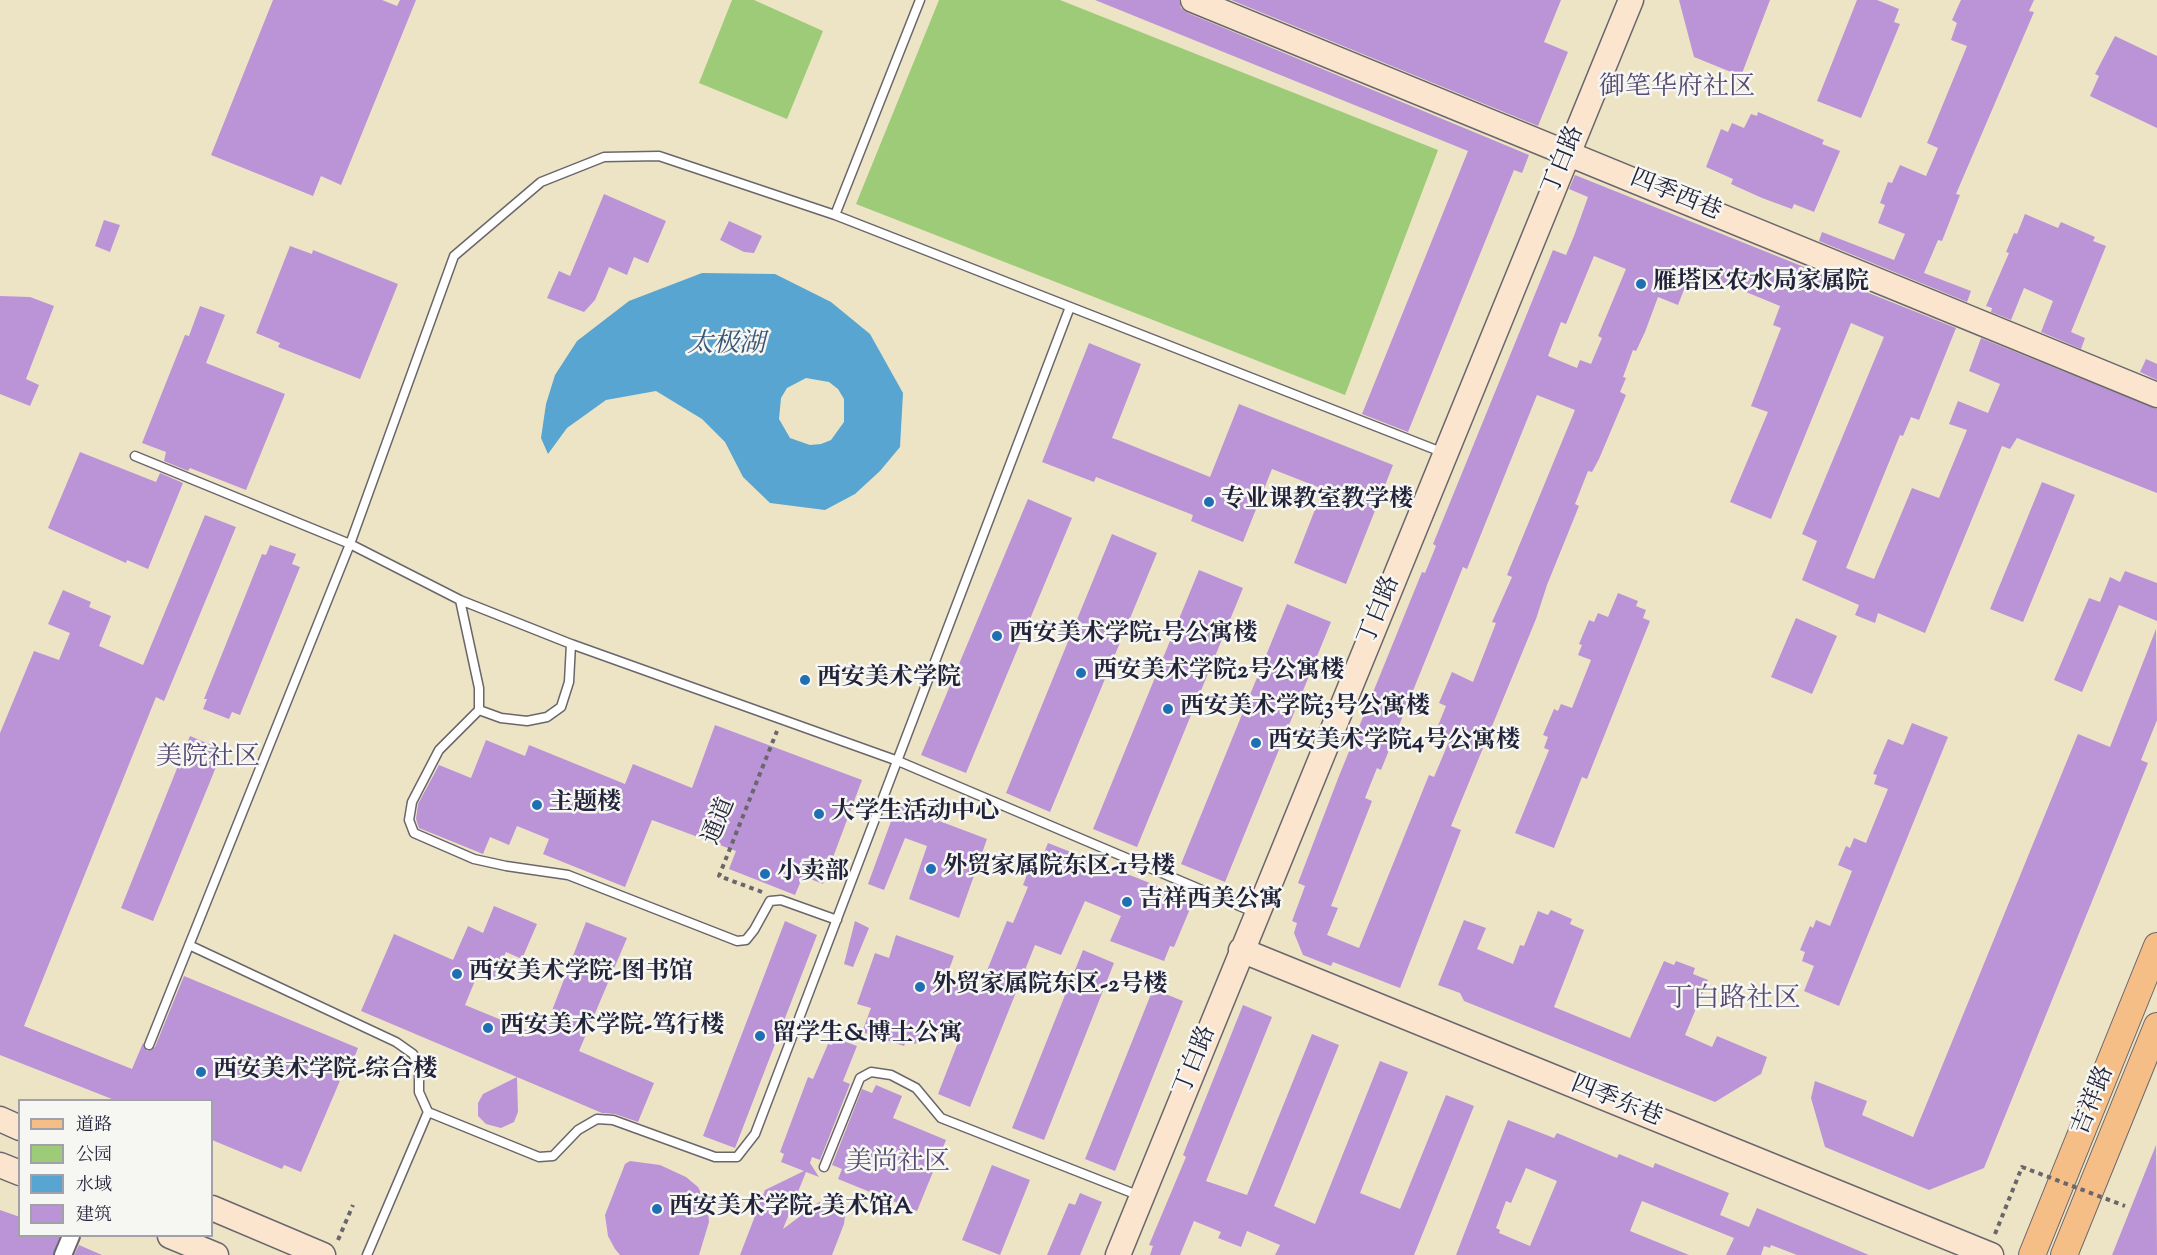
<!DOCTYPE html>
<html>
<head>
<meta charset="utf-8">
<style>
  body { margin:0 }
  #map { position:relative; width:2157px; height:1255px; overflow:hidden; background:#ede4c6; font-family:"Sorts Mill Goudy","Noto Serif SC",serif }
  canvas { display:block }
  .legend { position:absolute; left:18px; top:1099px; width:195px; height:138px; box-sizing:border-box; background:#f6f6f2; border:2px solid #a1a1a9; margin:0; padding:8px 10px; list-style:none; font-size:18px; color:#22223b }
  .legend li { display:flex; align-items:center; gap:12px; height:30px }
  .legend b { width:30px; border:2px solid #a1a1a9 }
</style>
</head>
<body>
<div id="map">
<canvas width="2157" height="1255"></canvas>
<ul class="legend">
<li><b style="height:8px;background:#f6be87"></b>道路</li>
<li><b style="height:16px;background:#9ecb78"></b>公园</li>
<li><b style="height:16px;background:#58a5d1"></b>水域</li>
<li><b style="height:16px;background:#ba94d7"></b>建筑</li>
</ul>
</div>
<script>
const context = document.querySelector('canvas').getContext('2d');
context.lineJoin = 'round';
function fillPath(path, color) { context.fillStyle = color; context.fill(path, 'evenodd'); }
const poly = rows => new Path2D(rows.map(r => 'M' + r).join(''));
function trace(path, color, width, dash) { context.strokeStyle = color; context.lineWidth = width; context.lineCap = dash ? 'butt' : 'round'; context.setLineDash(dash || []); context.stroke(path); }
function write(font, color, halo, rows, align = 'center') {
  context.font = font + ' "Sorts Mill Goudy","Noto Serif SC",serif'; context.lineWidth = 5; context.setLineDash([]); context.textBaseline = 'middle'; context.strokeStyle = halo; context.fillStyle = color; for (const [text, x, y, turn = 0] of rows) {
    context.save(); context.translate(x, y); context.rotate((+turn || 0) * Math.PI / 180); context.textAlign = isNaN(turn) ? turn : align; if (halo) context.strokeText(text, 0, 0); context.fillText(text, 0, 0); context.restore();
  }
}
fillPath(poly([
  [732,0,754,0,823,31,787,119,699,83],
  [939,0,1060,0,1438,150,1345,395,856,204]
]), '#9ecb78');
fillPath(poly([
  [702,273,775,274,831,302,870,334,903,393,900,447,880,471,855,494,825,510,770,503,743,477,725,442,702,419,656,391,606,400,567,428,548,454,541,438,546,404,555,375,577,341,629,301],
  [806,378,829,382,838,389,844,399,844,422,831,440,821,444,810,445,790,438,779,419,781,398,787,388]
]), '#58a5d1');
fillPath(poly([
  [273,0,382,0,397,6,400,0,416,0,341,185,321,176,313,196,211,155],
  [1095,0,1179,0,1181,8,1188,13,1529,155,1522,173,1514,170,1408,432,1362,414,1468,151],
  [1231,0,1561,0,1544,42,1568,52,1538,126],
  [1679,0,1770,0,1741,76,1694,57],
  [1857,0,1877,0,1899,9,1894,22,1900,24,1861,118,1817,101],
  [1961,0,2034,0,2029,11,2034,12,1956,194,1960,195,1942,241,1938,240,1924,273,1971,291,1967,302,1819,241,1822,232,1894,260,1905,234,1878,223,1885,205,1880,203,1888,182,1892,183,1900,165,1926,176,1938,148,1927,143,1967,46,1951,40,1957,23,1952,20],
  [2115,36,2157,56,2157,128,2090,96,2099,76,2095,74],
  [1758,112,1824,140,1822,144,1840,151,1814,212,1794,204,1792,209,1762,198,1731,184,1733,179,1706,167,1721,129,1728,132,1732,123,1744,128,1751,114,1757,116],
  [1575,175,1956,328,1919,420,1911,417,1903,436,1900,435,1846,568,1874,579,1912,488,1939,498,1967,430,1949,424,1958,401,1988,413,2000,384,1969,371,1981,338,2157,409,2157,493,2017,438,2010,449,2002,446,1925,633,1878,613,1875,623,1855,615,1859,605,1802,580,1817,541,1802,534,1884,337,1851,323,1771,519,1730,502,1768,412,1751,406,1781,328,1773,325,1780,306,1712,278,1707,290,1687,282,1678,305,1658,297,1645,332,1636,351,1633,350,1623,377,1626,378,1620,392,1626,395,1599,459,1592,472,1588,471,1575,504,1579,506,1547,585,1536,619,1451,826,1461,830,1400,988,1333,962,1331,966,1303,955,1294,933,1297,923,1292,921,1305,886,1298,883,1339,776,1422,572,1425,573,1436,546,1433,544,1553,250,1566,255,1574,236,1588,197,1569,189],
  [1594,256,1626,269,1598,336,1602,338,1591,364,1580,360,1577,368,1548,356,1561,322,1566,324],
  [1537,395,1575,410,1507,575,1512,577,1492,622,1496,623,1473,682,1452,672,1439,703,1446,706,1435,733,1450,739,1434,777,1429,775,1359,948,1327,935,1338,908,1331,906,1372,801,1365,798,1377,768,1381,770,1463,567,1467,569],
  [604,194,666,221,648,263,634,257,627,275,609,267,595,300,584,312,547,298,559,271,570,276],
  [2025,214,2058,228,2061,222,2095,237,2093,241,2106,246,2071,332,2085,338,2081,349,2041,332,2053,301,2024,288,2011,320,1991,312,1992,308,1986,306,2009,253,2006,252,2014,233,2017,234],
  [104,220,120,225,110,252,95,246],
  [729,221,762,236,754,253,744,252,720,240],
  [290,246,312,254,313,250,398,284,360,379,278,347,280,343,256,333],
  [0,296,30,297,54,306,26,379,39,385,30,406,0,394],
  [200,306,225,315,206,363,285,394,246,490,190,468,188,471,164,461,166,452,142,443,185,335,189,336],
  [1089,343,1141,364,1112,438,1118,440,1210,477,1239,404,1393,465,1346,584,1294,563,1323,489,1272,469,1243,542,1191,521,1193,515,1096,477,1094,482,1042,462],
  [2146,359,2157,364,2157,380,2140,372],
  [80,452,156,482,160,473,183,483,148,569,127,560,126,563,48,528],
  [2042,482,2075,495,2023,622,1990,609],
  [1028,499,1072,518,966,773,921,755],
  [205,515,236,527,164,701,156,697,24,1026,132,1069,143,1043,147,1051,155,1047,184,976,358,1048,346,1078,342,1076,301,1172,284,1165,282,1169,212,1140,212,1101,117,1101,0,1055,0,733,34,651,59,660,70,633,48,624,63,590,91,602,89,607,111,616,99,646,143,665],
  [1112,534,1157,553,1050,812,1006,793],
  [270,545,296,554,292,564,300,567,240,715,232,712,229,719,203,709,207,699,204,699,262,554,266,555],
  [1199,570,1243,588,1137,847,1093,829],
  [2125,571,2157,583,2157,621,2119,605,2082,692,2054,680,2089,598,2100,602,2110,577,2120,582],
  [1618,593,1638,601,1636,606,1646,610,1643,618,1650,621,1587,779,1582,777,1554,848,1515,833,1549,750,1544,748,1548,737,1543,735,1554,709,1558,711,1561,704,1572,708,1591,660,1578,655,1582,645,1579,644,1589,620,1594,622,1598,613,1608,617],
  [1287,604,1331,622,1225,882,1181,864],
  [1796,618,1837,636,1812,694,1771,677],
  [2156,629,2157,720,2141,760,2148,763,1984,1168,1929,1190,1825,1147,1811,1098,1815,1081,1867,1101,1862,1115,1913,1137,2078,734,2110,747],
  [1912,723,1948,737,1839,1006,1804,991,1814,966,1802,961,1805,952,1800,950,1810,926,1813,928,1816,920,1830,926,1852,871,1838,865,1846,846,1850,848,1854,838,1866,843,1888,789,1874,784,1877,775,1873,774,1888,739,1903,745],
  [715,725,862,780,823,884,803,876,795,895,729,869,736,851,652,820,625,887,543,854,549,839,517,826,509,845,490,837,483,854,419,828,416,819,418,804,439,765,471,778,486,740,525,756,529,745,625,784,633,764,692,788],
  [190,736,223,750,153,921,121,908],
  [897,805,987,839,959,918,909,899,927,846,905,838,884,890,868,884],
  [1048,843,1160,887,1158,889,1192,904,1174,947,1170,946,1164,961,1110,941,1121,916,1085,901,1061,955,1035,945,970,1107,938,1094,959,1040,922,1027,916,1044,906,1041,904,1046,862,1032,871,1008,857,1004,875,953,889,958,896,935,954,956,945,980,978,993,1007,921,1013,923,1028,887,1023,885,1032,862,1039,865],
  [494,906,537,924,522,959,506,952,495,977,479,971,465,1005,538,1035,545,1020,548,1021,586,922,627,938,579,1051,654,1083,638,1122,615,1114,602,1113,361,1011,394,934,453,960,468,926,483,933],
  [1551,910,1572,919,1570,924,1584,930,1554,1007,1630,1038,1664,961,1674,965,1676,961,1695,968,1693,974,1708,980,1685,1035,1712,1047,1717,1036,1767,1057,1761,1074,1715,1102,1464,1001,1460,993,1438,985,1464,920,1486,928,1477,949,1513,964,1520,945,1524,946,1538,911,1548,915],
  [785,921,817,935,735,1148,703,1136],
  [855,921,869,928,853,967,844,964],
  [1083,950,1114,963,1044,1140,1012,1128],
  [1153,989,1183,1001,1115,1171,1085,1159],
  [1243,1005,1272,1017,1206,1181,1247,1195,1312,1034,1339,1045,1274,1206,1315,1224,1380,1061,1408,1072,1360,1193,1400,1209,1446,1095,1474,1106,1414,1255,1275,1255,1280,1245,1247,1231,1241,1247,1218,1238,1221,1232,1194,1221,1180,1255,1150,1255,1153,1246,1149,1245,1186,1157,1183,1155],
  [835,1038,857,1046,843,1081,850,1084,820,1160,812,1157,810,1163,819,1177,806,1172,783,1229,819,1202,841,1210,845,1216,844,1224,832,1255,740,1255,765,1190,804,1171,781,1162,784,1154,780,1152,808,1077,813,1079,828,1044,832,1045],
  [517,1077,518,1112,514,1122,501,1128,486,1124,478,1116,478,1103,483,1094],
  [876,1085,902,1096,893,1118,946,1140,917,1211,838,1179,842,1169,832,1165,862,1089,872,1093],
  [1508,1120,1554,1138,1557,1133,1617,1158,1619,1154,1653,1168,1655,1163,1729,1193,1720,1215,1749,1227,1757,1208,1869,1255,1797,1255,1771,1245,1770,1248,1764,1246,1761,1255,1726,1255,1734,1238,1642,1201,1630,1231,1689,1255,1456,1255],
  [1526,1168,1557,1181,1530,1246,1499,1233,1500,1230,1496,1228,1506,1201,1511,1203],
  [2156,1145,2157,1255,2112,1255],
  [630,1161,660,1165,686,1177,698,1187,707,1204,709,1222,699,1255,620,1255,615,1249,608,1236,605,1215,625,1164],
  [992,1165,1030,1180,1000,1255,962,1240],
  [1080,1193,1102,1202,1080,1255,1047,1255,1069,1203,1075,1205],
  [0,1210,20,1217,20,1236,60,1236,53,1255,0,1255],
  [79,1245,102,1255,74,1255]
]), '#ba94d7');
const lane = poly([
  [835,215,920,0],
  [135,456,350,544,460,600,571,644,898,761,1256,913],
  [460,600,479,688,479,710,501,718,527,721,547,717,561,707,569,682,571,644],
  [479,710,439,750,412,802,409,820,414,833,474,859,506,866,568,875,737,941,746,940,754,930,770,901,781,900,837,920],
  [189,945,396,1042,413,1054,419,1067,419,1092,428,1112,539,1157,553,1156,578,1130,597,1119,613,1120,715,1157,737,1157,755,1134,1070,307],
  [149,1045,350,544,454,256,541,182,604,157,659,156,835,215,1444,453],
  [824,1167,860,1078,871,1072,891,1075,916,1088,941,1118,1140,1196],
  [367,1255,428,1112]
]);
const street = poly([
  [63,1255,71,1236]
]);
const secondary = poly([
  [1193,0,2157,395],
  [1241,950,1991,1255],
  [0,1119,20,1128],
  [0,1165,20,1173],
  [212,1208,323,1255],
  [170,1236,216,1255],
  [1118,1255,1631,0]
]);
const primary = poly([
  [2032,1255,2157,946],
  [2064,1255,2157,1026]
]);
trace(lane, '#69666c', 11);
trace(street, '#69666c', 20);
trace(secondary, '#69666c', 27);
trace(primary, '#69666c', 28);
trace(poly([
  [762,892,719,876,777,731],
  [1995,1234,2022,1167,2030,1170],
  [338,1240,353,1205]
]), '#69666c', 4, [4.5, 4.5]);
trace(lane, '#fff', 8);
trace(street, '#fff', 16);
trace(secondary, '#fbe5cf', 24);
trace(primary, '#f6be87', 26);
trace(poly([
  [2030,1170,2125,1206]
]), '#69666c', 4, [4.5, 4.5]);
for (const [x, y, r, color] of [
  [1641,284,6,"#1f6fb2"],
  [1209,502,6,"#1f6fb2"],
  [997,636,6,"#1f6fb2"],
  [1081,673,6,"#1f6fb2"],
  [805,680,6,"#1f6fb2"],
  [1168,709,6,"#1f6fb2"],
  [1256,743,6,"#1f6fb2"],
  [537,805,6,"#1f6fb2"],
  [819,814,6,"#1f6fb2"],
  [931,869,6,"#1f6fb2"],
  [765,874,6,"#1f6fb2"],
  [1127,902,6,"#1f6fb2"],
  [457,974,6,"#1f6fb2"],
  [920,987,6,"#1f6fb2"],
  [488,1028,6,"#1f6fb2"],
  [760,1036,6,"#1f6fb2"],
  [201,1072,6,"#1f6fb2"],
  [657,1209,6,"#1f6fb2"]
]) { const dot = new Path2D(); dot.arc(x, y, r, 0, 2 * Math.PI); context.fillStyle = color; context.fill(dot); trace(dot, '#f6f6f2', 2); }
write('24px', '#22223b', '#f6f6f2', [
  ["丁白路",1565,161,-68],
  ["四季西巷",1675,197,22],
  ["丁白路",1381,611,-68],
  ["通道",721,822,-68],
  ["丁白路",1197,1061,-68],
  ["吉祥路",2095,1101,-68],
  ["四季东巷",1616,1103,22]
]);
write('bold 24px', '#22223b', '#f6f6f2', [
  ["雁塔区农水局家属院",1653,284],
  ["专业课教室教学楼",1221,502],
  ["西安美术学院1号公寓楼",1009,636],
  ["西安美术学院2号公寓楼",1093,673],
  ["西安美术学院",817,680],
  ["西安美术学院3号公寓楼",1180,709],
  ["西安美术学院4号公寓楼",1268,743],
  ["主题楼",549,805],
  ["大学生活动中心",831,814],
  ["外贸家属院东区-1号楼",943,869],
  ["小卖部",777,874],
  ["吉祥西美公寓",1139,902],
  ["西安美术学院-图书馆",469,974],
  ["外贸家属院东区-2号楼",932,987],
  ["西安美术学院-笃行楼",500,1028],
  ["留学生&博士公寓",772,1036],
  ["西安美术学院-综合楼",213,1072],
  ["西安美术学院-美术馆A",669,1209]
], 'left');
write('26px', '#574a72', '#f6f6f2', [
  ["御笔华府社区",1677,90],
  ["美院社区",208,760],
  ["美尚社区",898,1165]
]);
write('italic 26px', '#385677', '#f6f6f2', [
  ["太极湖",726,347]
]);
write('27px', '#574a72', '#f6f6f2', [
  ["丁白路社区",1733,1001]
]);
</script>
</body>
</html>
